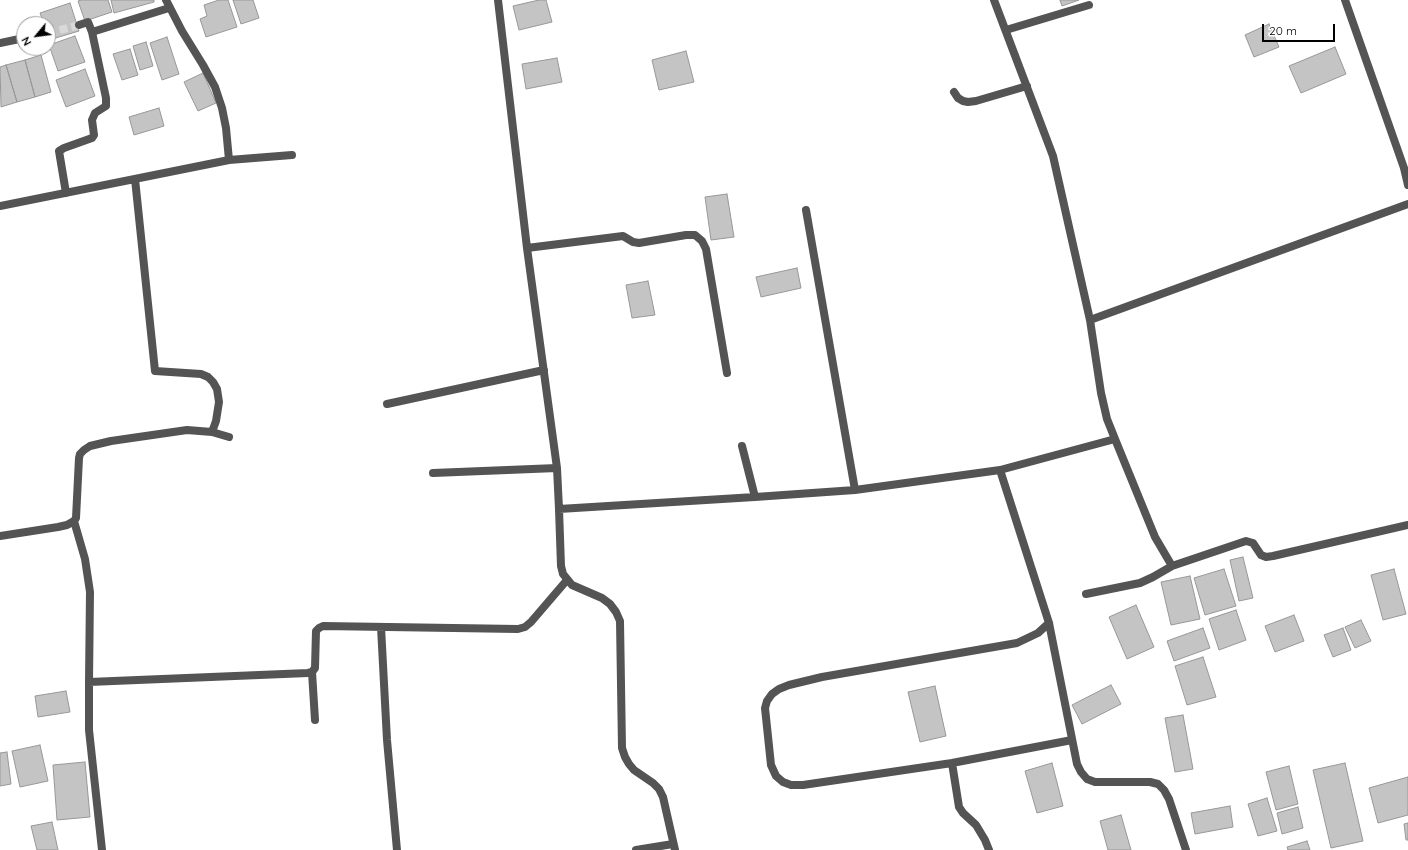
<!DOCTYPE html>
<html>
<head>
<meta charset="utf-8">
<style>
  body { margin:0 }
  #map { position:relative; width:1408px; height:850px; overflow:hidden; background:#fff; font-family:Quicksand,sans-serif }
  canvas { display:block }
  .north { position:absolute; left:16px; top:16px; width:40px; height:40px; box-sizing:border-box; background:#fff; border:1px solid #999; border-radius:50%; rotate:241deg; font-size:11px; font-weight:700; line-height:16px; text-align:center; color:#000 }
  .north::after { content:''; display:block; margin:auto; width:14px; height:18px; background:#000; clip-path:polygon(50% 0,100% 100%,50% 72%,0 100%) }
  .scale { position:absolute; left:1262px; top:24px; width:73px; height:18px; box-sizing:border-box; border:2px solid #000; border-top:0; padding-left:5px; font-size:12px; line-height:14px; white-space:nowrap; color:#000; -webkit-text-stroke:3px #fff; paint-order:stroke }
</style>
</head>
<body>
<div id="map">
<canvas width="1408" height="850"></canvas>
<div class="north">N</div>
<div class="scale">20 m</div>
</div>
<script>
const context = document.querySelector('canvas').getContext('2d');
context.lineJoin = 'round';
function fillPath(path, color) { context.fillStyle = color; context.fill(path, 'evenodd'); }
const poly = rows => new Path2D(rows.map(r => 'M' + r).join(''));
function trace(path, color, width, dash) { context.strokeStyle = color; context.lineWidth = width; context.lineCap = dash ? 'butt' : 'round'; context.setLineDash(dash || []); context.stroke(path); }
const building = poly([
  [81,0,108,0,112,12,85,21,78,1,81,0],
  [111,0,154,0,154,2,114,13,111,0],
  [219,0,228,0,237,27,206,37,200,19,207,16,204,5,219,0],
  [233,0,253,0,259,18,241,24,233,0],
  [539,0,546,0,552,22,519,30,513,6,539,0],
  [1060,0,1079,0,1062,6,1060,0],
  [70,3,79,31,49,40,48,24,44,24,40,13,70,3],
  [1269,24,1279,47,1254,57,1245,35,1269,24],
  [75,36,85,62,58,71,49,45,75,36],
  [167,37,179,74,162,80,150,43,167,37],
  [146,42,153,66,140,70,133,46,146,42],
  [1335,47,1346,74,1301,93,1289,66,1335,47],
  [130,49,138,75,122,80,113,54,130,49],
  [686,51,694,82,659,90,652,60,686,51],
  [41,55,51,92,35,97,25,60,41,55],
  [557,58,562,82,526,89,522,64,557,58],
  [25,60,35,97,17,102,6,65,25,60],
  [6,65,17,102,1,107,0,67,6,65],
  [85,69,95,96,66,107,56,80,85,69],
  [203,73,216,103,198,111,184,82,203,73],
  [159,108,164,126,134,135,129,117,159,108],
  [727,194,734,237,711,240,705,197,727,194],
  [797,268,801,288,761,297,756,277,797,268],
  [648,281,655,315,632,318,626,285,648,281],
  [1243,557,1253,598,1239,601,1230,560,1243,557],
  [1224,569,1236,606,1205,615,1194,578,1224,569],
  [1394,569,1406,614,1383,620,1371,575,1394,569],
  [1190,576,1200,619,1171,625,1161,582,1190,576],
  [1136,605,1154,647,1127,659,1109,617,1136,605],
  [1236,610,1246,640,1219,650,1209,619,1236,610],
  [1294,615,1304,641,1275,652,1265,626,1294,615],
  [1361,620,1371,641,1355,648,1345,627,1361,620],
  [1203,628,1210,648,1174,661,1167,641,1203,628],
  [1343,628,1351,650,1333,657,1324,635,1343,628],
  [1203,657,1216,697,1187,705,1175,666,1203,657],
  [1111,685,1121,704,1082,724,1072,705,1111,685],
  [935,686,946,736,920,742,908,692,935,686],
  [66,691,70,712,38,717,35,696,66,691],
  [1183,715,1193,769,1175,772,1165,718,1183,715],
  [40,745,48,781,20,787,12,751,40,745],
  [7,752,11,784,0,786,0,753,7,752],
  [85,762,90,817,57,820,53,765,85,762],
  [1052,763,1063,806,1037,813,1025,771,1052,763],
  [1345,763,1363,841,1331,848,1313,770,1345,763],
  [1289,766,1298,804,1276,810,1266,772,1289,766],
  [1408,777,1408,815,1378,823,1369,788,1408,777],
  [1267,798,1277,831,1258,836,1248,804,1267,798],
  [1230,806,1233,827,1195,834,1191,813,1230,806],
  [1298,807,1303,828,1282,834,1277,813,1298,807],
  [1121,815,1131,850,1108,850,1100,821,1121,815],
  [52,822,58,850,37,850,31,826,52,822],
  [1408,823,1408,840,1406,840,1404,824,1408,823],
  [1307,841,1310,850,1288,850,1287,847,1307,841]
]);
fillPath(building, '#c4c4c4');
trace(building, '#989898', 1);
trace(poly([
  [48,33,79,25]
]), '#d9d9d9', 8, [8, 4]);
trace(poly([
  [166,0,182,31,203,65,215,87,222,108,226,128,229,160],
  [498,0,527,248,557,468,559,509,755,497,855,490,1000,470,1115,439,1107,419,1101,393,1090,320,1053,156,994,0],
  [1345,0,1404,168,1408,185],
  [79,25,88,22,92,32],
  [1006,30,1089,5],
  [0,43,24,38],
  [954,92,958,98,963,101,968,102,976,101,1027,86],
  [135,179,155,371,201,374,208,377,213,382,217,389,219,402,216,421,212,432],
  [66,193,59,151,64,148,92,138,94,135,92,120,95,113,106,106,106,98,92,32,169,8],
  [0,206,229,160,292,155],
  [806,210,855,490],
  [527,248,623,236,633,242,639,243,686,235,695,235,702,241,706,249,727,373],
  [1090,320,1408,204],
  [387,404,544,370],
  [1115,439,1155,537,1172,566,1246,541,1253,543,1261,555,1266,557,1273,556,1408,525],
  [742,446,755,497],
  [1000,470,1049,623,1077,764,1081,772,1087,779,1095,782,1150,782,1158,784,1164,790,1169,799,1186,850],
  [433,473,557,468],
  [559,509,561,566,563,574,572,585,602,598,610,604,616,612,620,621,622,748,625,757,629,764,634,770,653,783,659,789,663,797,675,850],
  [74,521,76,518,79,458,80,454,84,450,90,446,111,441,187,430,212,432,229,437],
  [0,536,58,527,67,525,74,521,85,559,90,592,89,682],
  [1086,594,1140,583,1153,577,1172,566],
  [1049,623,1038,633,1017,643,822,677,789,685,779,689,772,694,767,701,765,708,771,765,776,776,783,782,791,785,803,785,952,763,1072,740],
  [381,627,387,740,397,850],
  [315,720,312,672,315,668,316,631,319,628,323,626,518,629,525,627,531,622,567,580],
  [952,763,959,807,963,813,976,825,985,840,989,850],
  [102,850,89,730,89,682,308,673,312,672],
  [636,850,673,844]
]), '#545454', 8);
</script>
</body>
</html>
